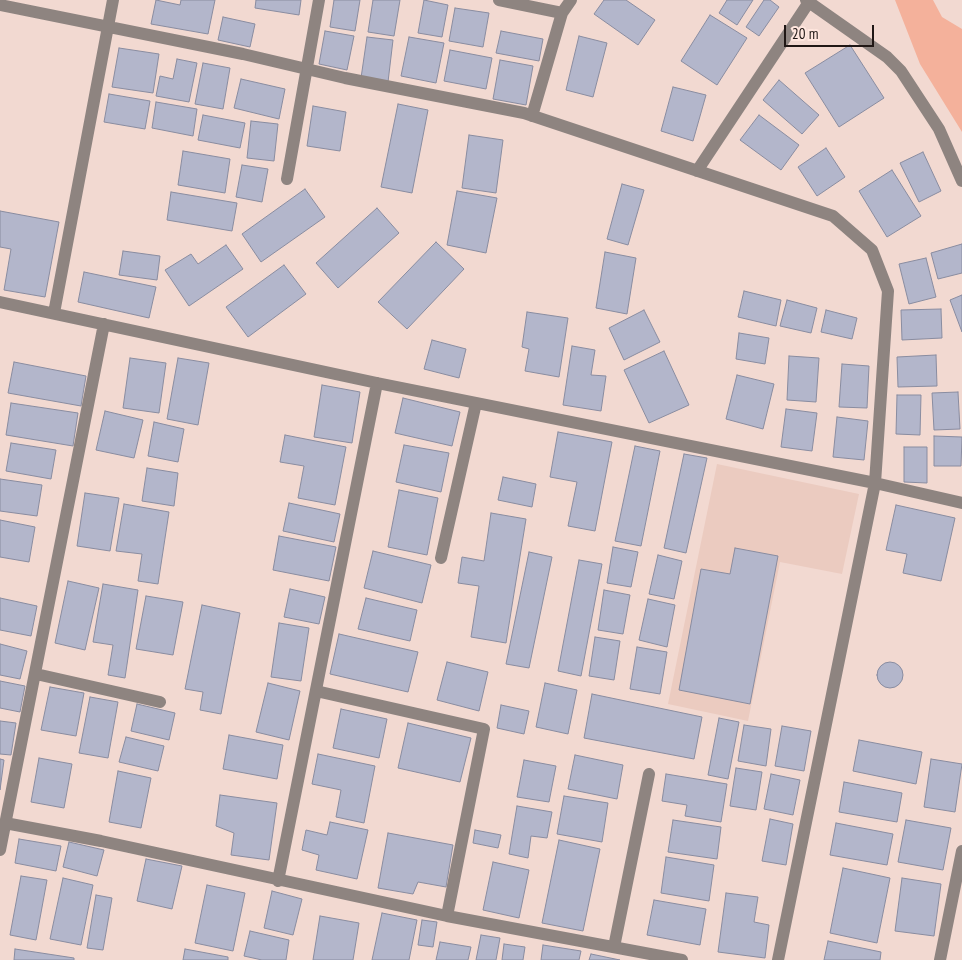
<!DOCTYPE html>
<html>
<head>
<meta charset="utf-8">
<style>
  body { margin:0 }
  #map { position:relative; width:962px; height:960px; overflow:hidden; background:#f2d9d1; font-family:"PT Sans Narrow",sans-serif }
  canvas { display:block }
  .scale { position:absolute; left:784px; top:25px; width:90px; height:22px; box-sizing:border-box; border:2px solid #201715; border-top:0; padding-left:6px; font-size:15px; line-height:18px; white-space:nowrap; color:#201715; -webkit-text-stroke:4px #ffe6de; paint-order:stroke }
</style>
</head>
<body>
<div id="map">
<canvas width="962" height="960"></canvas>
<div class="scale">20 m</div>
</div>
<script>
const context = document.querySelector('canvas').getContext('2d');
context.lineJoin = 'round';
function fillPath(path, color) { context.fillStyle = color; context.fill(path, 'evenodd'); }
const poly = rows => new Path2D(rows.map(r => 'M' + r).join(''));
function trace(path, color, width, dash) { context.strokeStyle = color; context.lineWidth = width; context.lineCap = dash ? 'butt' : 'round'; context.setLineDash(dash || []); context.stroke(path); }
fillPath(poly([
  [717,464,859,494,842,574,780,562,748,721,668,704]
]), '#ebcbc0');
fillPath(poly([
  [895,0,933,0,942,17,962,29,962,132,920,64]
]), '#f4b19b');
const building = poly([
  [156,0,180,5,181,0,215,0,208,34,151,24,156,0],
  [256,0,301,0,299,15,255,8,256,0],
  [334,0,360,0,355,31,330,27,334,0],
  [373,0,400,0,394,36,368,32,373,0],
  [424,0,448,5,442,37,418,33,424,0],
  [604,0,626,0,655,20,638,45,594,14,604,0],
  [727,0,753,0,737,25,719,13,727,0],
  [764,0,770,0,779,7,759,36,746,27,764,0],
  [455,8,489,13,483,47,449,41,455,8],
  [710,15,747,38,717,85,681,61,710,15],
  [223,17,255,24,250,47,218,40,223,17],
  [325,31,354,36,347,70,319,64,325,31],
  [501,31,543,39,539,61,496,53,501,31],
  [579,36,607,43,593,97,566,90,579,36],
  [367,37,393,40,388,82,361,78,367,37],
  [409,37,444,43,436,83,401,76,409,37],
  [850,45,884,98,839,127,805,73,850,45],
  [119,48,159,54,153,93,112,87,119,48],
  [450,50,492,58,486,89,444,81,450,50],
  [177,59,197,63,189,102,156,96,160,76,173,79,177,59],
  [500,60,533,66,526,105,493,99,500,60],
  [203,63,230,68,223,109,195,104,203,63],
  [241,79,285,89,279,119,234,108,241,79],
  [779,80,819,115,802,134,763,100,779,80],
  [673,87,706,95,693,141,661,131,673,87],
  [109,94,150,101,145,129,104,122,109,94],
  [156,102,197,109,193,136,152,128,156,102],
  [398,104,428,110,412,193,381,187,398,104],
  [313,106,346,112,340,151,307,146,313,106],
  [203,115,245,123,240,148,198,140,203,115],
  [759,115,799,145,781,170,740,140,759,115],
  [251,121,278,124,274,161,247,158,251,121],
  [469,135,503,140,496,193,462,188,469,135],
  [826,148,845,177,817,196,798,167,826,148],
  [183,151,230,159,225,193,178,185,183,151],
  [923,152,941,191,919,202,900,163,923,152],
  [242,165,268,169,262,202,236,197,242,165],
  [892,170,921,216,887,237,859,191,892,170],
  [622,184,644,190,628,245,607,239,622,184],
  [305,189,325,217,261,262,242,234,305,189],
  [457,191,497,198,486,253,447,245,457,191],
  [171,192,237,203,232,231,167,220,171,192],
  [377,208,399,233,338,288,316,263,377,208],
  [0,211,59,222,45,297,4,290,11,249,0,247,0,211],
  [436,242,464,269,407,329,378,302,436,242],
  [962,244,962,273,938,279,931,253,962,244],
  [226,245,243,269,189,306,165,270,191,254,198,264,226,245],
  [123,251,160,256,157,280,119,275,123,251],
  [605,252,636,258,627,314,596,308,605,252],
  [926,258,936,297,909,304,899,264,926,258],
  [284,265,306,294,248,337,226,307,284,265],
  [84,272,156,287,149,318,78,302,84,272],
  [744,291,781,300,776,326,738,317,744,291],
  [962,295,962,332,950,300,962,295],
  [787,300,817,308,811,333,780,326,787,300],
  [941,309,942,338,902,340,901,310,941,309],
  [644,310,660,342,624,360,609,328,644,310],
  [826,310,857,318,852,339,821,332,826,310],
  [527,312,568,318,559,377,525,371,529,349,522,347,527,312],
  [739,333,769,338,765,364,736,359,739,333],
  [432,340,466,349,459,378,424,369,432,340],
  [572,346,595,350,591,375,606,376,601,411,563,405,572,346],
  [664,351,689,405,649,423,624,370,664,351],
  [936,355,937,386,898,387,897,357,936,355],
  [789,356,819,358,816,402,787,400,789,356],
  [130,358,166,363,159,413,123,408,130,358],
  [178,358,209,363,198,425,167,419,178,358],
  [14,362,86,376,81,406,8,393,14,362],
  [842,364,869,366,867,408,839,407,842,364],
  [737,375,774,384,763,429,726,419,737,375],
  [322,385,360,392,352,443,314,437,322,385],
  [958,392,960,429,934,430,932,393,958,392],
  [897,395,921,395,920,435,896,434,897,395],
  [403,398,460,412,452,446,395,433,403,398],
  [11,403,78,413,73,446,6,435,11,403],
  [786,409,817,413,812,451,781,447,786,409],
  [105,411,143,420,134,458,96,450,105,411],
  [837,417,868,421,864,460,833,457,837,417],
  [154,422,184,429,178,462,148,456,154,422],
  [558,432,612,442,595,531,568,526,577,482,550,477,558,432],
  [285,435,346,447,335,505,298,498,304,466,280,462,285,435],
  [934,436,962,437,961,466,934,466,934,436],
  [11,443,56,450,51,479,6,471,11,443],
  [404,445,449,453,441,492,396,482,404,445],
  [635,446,660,451,641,546,615,541,635,446],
  [904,447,927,447,927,483,904,482,904,447],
  [684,454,707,458,686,553,664,548,684,454],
  [147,468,178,473,174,506,142,501,147,468],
  [503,477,536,484,532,507,498,500,503,477],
  [0,479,42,485,37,516,0,511,0,479],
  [399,490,438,498,427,555,388,547,399,490],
  [85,493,119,498,110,551,77,546,85,493],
  [289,503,340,514,334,542,283,531,289,503],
  [124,504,169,512,158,584,138,581,142,554,116,551,124,504],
  [896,505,955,518,941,581,903,573,907,554,886,550,896,505],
  [491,513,526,519,506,643,471,637,479,586,458,583,462,557,484,561,491,513],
  [0,520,35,527,29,562,0,557,0,520],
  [279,536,336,547,329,581,273,570,279,536],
  [613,547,638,552,631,587,607,583,613,547],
  [735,548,778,556,750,704,679,690,701,569,730,574,735,548],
  [373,551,431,565,422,603,364,588,373,551],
  [529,552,552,557,529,668,506,664,529,552],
  [658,555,682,561,674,599,649,594,658,555],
  [579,560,602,564,581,676,558,671,579,560],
  [68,581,99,588,85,650,55,643,68,581],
  [103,584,138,590,125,678,108,675,113,645,93,642,103,584],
  [290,589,325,597,319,624,284,617,290,589],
  [604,590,630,595,623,634,598,630,604,590],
  [146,596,183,602,173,655,136,649,146,596],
  [0,598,37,606,31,636,0,630,0,598],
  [366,598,417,610,410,641,358,629,366,598],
  [648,599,675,605,667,647,639,640,648,599],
  [202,605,240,613,221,714,200,710,203,692,185,689,202,605],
  [279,623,309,628,301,681,271,677,279,623],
  [339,634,418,652,408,692,330,674,339,634],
  [595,637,620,641,614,680,589,676,595,637],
  [0,644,27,651,20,679,0,675,0,644],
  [637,647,667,652,660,694,630,689,637,647],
  [447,662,488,672,479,711,437,700,447,662],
  '877 675a13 13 0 1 1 26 0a13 13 0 1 1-26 0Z',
  [0,681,25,686,20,712,0,708,0,681],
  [268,683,300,691,289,740,256,732,268,683],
  [545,683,577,690,568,734,536,727,545,683],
  [50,687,84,693,76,736,41,730,50,687],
  [592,694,702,717,694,759,584,738,592,694],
  [90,697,118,702,108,758,79,753,90,697],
  [137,704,175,713,169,740,131,731,137,704],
  [501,705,529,711,524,734,497,728,501,705],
  [341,709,387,719,379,758,333,748,341,709],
  [719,718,739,722,728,779,708,775,719,718],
  [0,721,16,723,11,755,0,754,0,721],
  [408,723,471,738,460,782,398,768,408,723],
  [744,725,771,729,766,766,738,761,744,725],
  [782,726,811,731,804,771,775,766,782,726],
  [229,735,283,745,277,779,223,769,229,735],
  [126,737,164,746,158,771,119,762,126,737],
  [859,740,922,752,916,784,853,771,859,740],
  [318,754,375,766,364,823,336,817,341,790,312,784,318,754],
  [575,755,623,765,617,799,568,789,575,755],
  [39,758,72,764,64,808,31,802,39,758],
  [0,759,4,760,0,790,0,759],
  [931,759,962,764,955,812,924,807,931,759],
  [524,760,556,766,549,802,517,797,524,760],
  [736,768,762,772,756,810,730,806,736,768],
  [118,771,151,778,141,828,109,822,118,771],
  [666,774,727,784,721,822,685,816,687,805,662,801,666,774],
  [771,774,800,780,793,815,764,809,771,774],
  [844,782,902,793,897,822,839,812,844,782],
  [220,795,277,803,269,860,231,855,234,833,216,826,220,795],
  [564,796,608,803,602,842,557,834,564,796],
  [517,806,552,812,547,838,531,836,528,858,509,854,517,806],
  [770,819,793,824,786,865,762,861,770,819],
  [673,820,721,827,717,859,668,852,673,820],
  [906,820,951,828,943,870,898,862,906,820],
  [330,822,368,830,357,879,316,870,319,855,302,850,306,830,327,835,330,822],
  [836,823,893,834,887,865,830,855,836,823],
  [475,830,501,835,498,848,473,843,475,830],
  [388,833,453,845,446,887,418,882,413,894,378,888,388,833],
  [19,839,61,846,56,871,15,863,19,839],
  [559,840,600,849,583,931,542,923,559,840],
  [69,842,104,850,97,876,63,867,69,842],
  [666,857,714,865,709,901,661,893,666,857],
  [146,859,182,866,172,909,137,901,146,859],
  [493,862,529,870,519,918,483,910,493,862],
  [843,868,890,878,877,943,830,933,843,868],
  [21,876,47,880,36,940,10,935,21,876],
  [63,878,93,885,81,945,50,939,63,878],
  [902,878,941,884,934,936,895,931,902,878],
  [207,885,245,893,233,951,195,943,207,885],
  [272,891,302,899,293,935,264,928,272,891],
  [726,893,758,897,754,922,769,925,765,958,718,952,726,893],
  [96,895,112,898,103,950,87,948,96,895],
  [654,900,706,909,700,945,647,935,654,900],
  [382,913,417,920,409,960,372,960,382,913],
  [320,916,359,923,353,960,313,960,320,916],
  [422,920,437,922,433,947,418,945,422,920],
  [250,931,289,940,286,960,262,960,244,956,250,931],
  [481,935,500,938,496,960,476,960,481,935],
  [828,941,881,952,880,960,824,960,828,941],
  [440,942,471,947,468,960,436,960,440,942],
  [504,944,525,947,523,960,502,960,504,944],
  [543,945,581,951,579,960,541,960,543,945],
  [15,949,74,958,74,960,14,960,15,949],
  [185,949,228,957,228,960,183,960,185,949],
  [591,954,620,960,589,960,591,954]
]);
fillPath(building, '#b3b6cb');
trace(building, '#898ca0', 1);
trace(poly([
  [499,0,562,13],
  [806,0,887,57,901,71,939,129,962,181],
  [0,5,243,54,345,78,524,113,833,216,872,250,888,291,875,483,778,960],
  [532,116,562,13,571,0],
  [697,171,809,2],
  [287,179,319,0],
  [0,302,377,383,875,483,962,503],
  [54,313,113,0],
  [441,558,476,403],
  [36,674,160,702],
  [316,691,484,729,447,916],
  [5,823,101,841,447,916,682,960],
  [0,850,104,324],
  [278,881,377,383],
  [614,947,649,774],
  [940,960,962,851]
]), '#8e8480', 12);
</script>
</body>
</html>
